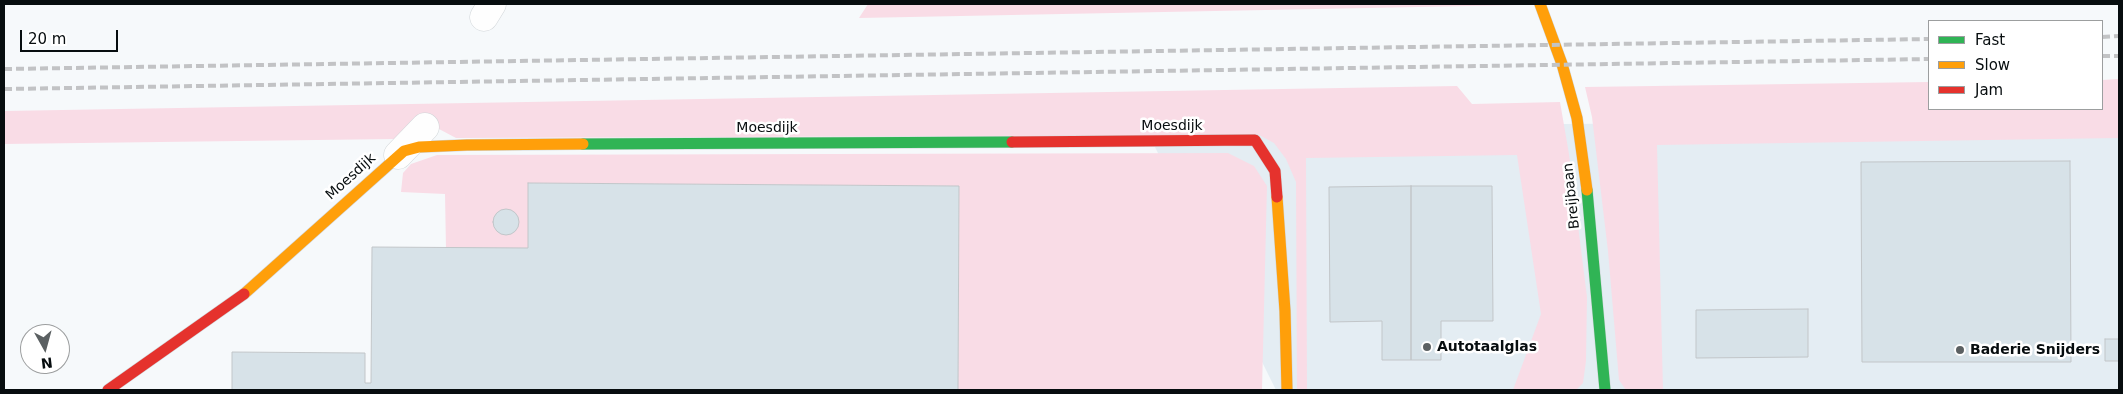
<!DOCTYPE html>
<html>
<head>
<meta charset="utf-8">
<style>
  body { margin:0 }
  #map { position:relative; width:2123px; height:394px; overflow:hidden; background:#f6f9fb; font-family:"DejaVu Sans",sans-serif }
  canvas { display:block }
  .frame { position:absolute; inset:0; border:5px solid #070d0f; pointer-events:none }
  .legend { position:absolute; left:1928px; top:20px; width:175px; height:90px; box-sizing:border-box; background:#fff; border:1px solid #9c9e9f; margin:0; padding:6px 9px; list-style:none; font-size:15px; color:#070d0f }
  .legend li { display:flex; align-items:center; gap:10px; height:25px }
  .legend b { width:25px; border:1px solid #9c9e9f }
  .north { position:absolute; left:20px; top:324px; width:50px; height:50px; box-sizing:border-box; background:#fff; border:1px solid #9c9e9f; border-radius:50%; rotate:173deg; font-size:14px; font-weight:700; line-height:20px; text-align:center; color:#070d0f }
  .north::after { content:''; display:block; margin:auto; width:18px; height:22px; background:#5b6062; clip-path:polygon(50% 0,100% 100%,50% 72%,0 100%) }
  .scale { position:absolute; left:20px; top:30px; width:98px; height:22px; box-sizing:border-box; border:2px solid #070d0f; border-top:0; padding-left:6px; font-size:15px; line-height:18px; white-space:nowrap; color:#070d0f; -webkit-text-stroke:4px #fff; paint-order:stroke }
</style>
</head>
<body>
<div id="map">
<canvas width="2123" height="394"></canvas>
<div class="frame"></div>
<ul class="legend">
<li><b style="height:6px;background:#30b455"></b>Fast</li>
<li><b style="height:6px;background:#ff9f0a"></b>Slow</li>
<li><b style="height:6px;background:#e5322d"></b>Jam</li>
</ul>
<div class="north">N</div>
<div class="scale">20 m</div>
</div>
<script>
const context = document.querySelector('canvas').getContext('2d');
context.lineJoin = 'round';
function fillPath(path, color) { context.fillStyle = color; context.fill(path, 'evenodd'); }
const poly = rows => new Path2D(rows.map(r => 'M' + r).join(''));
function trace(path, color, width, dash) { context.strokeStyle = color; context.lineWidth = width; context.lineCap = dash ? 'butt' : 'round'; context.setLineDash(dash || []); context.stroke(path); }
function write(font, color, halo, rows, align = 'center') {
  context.font = font + ' "DejaVu Sans",sans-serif'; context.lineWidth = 5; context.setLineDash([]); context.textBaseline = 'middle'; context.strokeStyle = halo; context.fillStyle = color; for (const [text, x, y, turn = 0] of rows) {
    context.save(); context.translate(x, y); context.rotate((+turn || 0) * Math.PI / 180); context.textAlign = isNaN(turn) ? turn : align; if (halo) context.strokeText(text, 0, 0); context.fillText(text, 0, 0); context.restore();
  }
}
fillPath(poly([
  [2119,120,2119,390,1276,390,1145,127]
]), '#e4edf3');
fillPath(poly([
  [868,4,1520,4,1520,5,859,18],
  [2119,79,2119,138,1657,145,1663,390,1626,390,1619,380,1608,251,1592,117,1585,87,1929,82,1929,109,2102,109,2102,80],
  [1457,86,1472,104,1560,102,1569,154,1587,297,1586,361,1583,383,1576,390,1513,390,1541,314,1517,155,1306,158,1307,390,1297,390,1296,182,1286,159,1274,143,1259,135,456,138,422,120,395,139,4,144,4,111],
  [1228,153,1254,166,1267,186,1262,390,958,390,959,186,528,183,528,248,446,249,445,194,401,192,403,173,411,164,437,155]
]), '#f9dce6');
const building = poly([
  [2070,161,2071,362,1862,362,1861,162,2070,161],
  [528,183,959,186,958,390,232,390,232,352,365,353,365,383,371,383,372,247,528,248,528,183],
  [1411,186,1492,186,1493,321,1441,321,1441,360,1411,360,1411,186],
  [1411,186,1411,360,1382,360,1382,321,1330,322,1329,187,1411,186],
  '493 222a13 13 0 1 1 26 0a13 13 0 1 1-26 0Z',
  [1808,309,1808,357,1696,358,1696,310,1808,309],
  [2105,339,2119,339,2119,361,2105,361,2105,339]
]);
fillPath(building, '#d7e2e8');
trace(building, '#c2c6c9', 1);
const street = poly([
  [484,17,492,4],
  [398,155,425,127]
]);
const fast = poly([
  [583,144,1012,142],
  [1587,190,1605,390]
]);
const slow = poly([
  [1540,4,1562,64,1577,118,1587,190],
  [1277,197,1285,311,1287,390],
  [244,294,404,151,419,147,467,145,583,144]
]);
const jam = poly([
  [1012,142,1255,140,1275,171,1277,197],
  [108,390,244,294]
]);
trace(street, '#d0d5d8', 29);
trace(fast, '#d0d5d8', 12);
trace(slow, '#d0d5d8', 12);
trace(jam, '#d0d5d8', 12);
trace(street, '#fefefe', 28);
trace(fast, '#30b455', 11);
trace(slow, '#ff9f0a', 11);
trace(jam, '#e5322d', 11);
trace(poly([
  [2102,37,2119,36],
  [2102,56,2119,56],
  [4,69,1929,39],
  [4,89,1929,59]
]), '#c2c3c5', 4, [8, 4]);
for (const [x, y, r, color] of [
  [1427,347,5,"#5b6062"],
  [1960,350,5,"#5b6062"]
]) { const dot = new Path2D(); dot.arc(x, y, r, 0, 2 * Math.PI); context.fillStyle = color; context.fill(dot); trace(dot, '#fff', 2); }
write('14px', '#070d0f', '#fff', [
  ["Moesdijk",1172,126],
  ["Moesdijk",767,128],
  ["Moesdijk",351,177,-42],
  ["Breijbaan",1572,196,-96]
]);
write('bold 14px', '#070d0f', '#fff', [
  ["Autotaalglas",1437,347],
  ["Baderie Snijders",1970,350]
], 'left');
</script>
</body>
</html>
